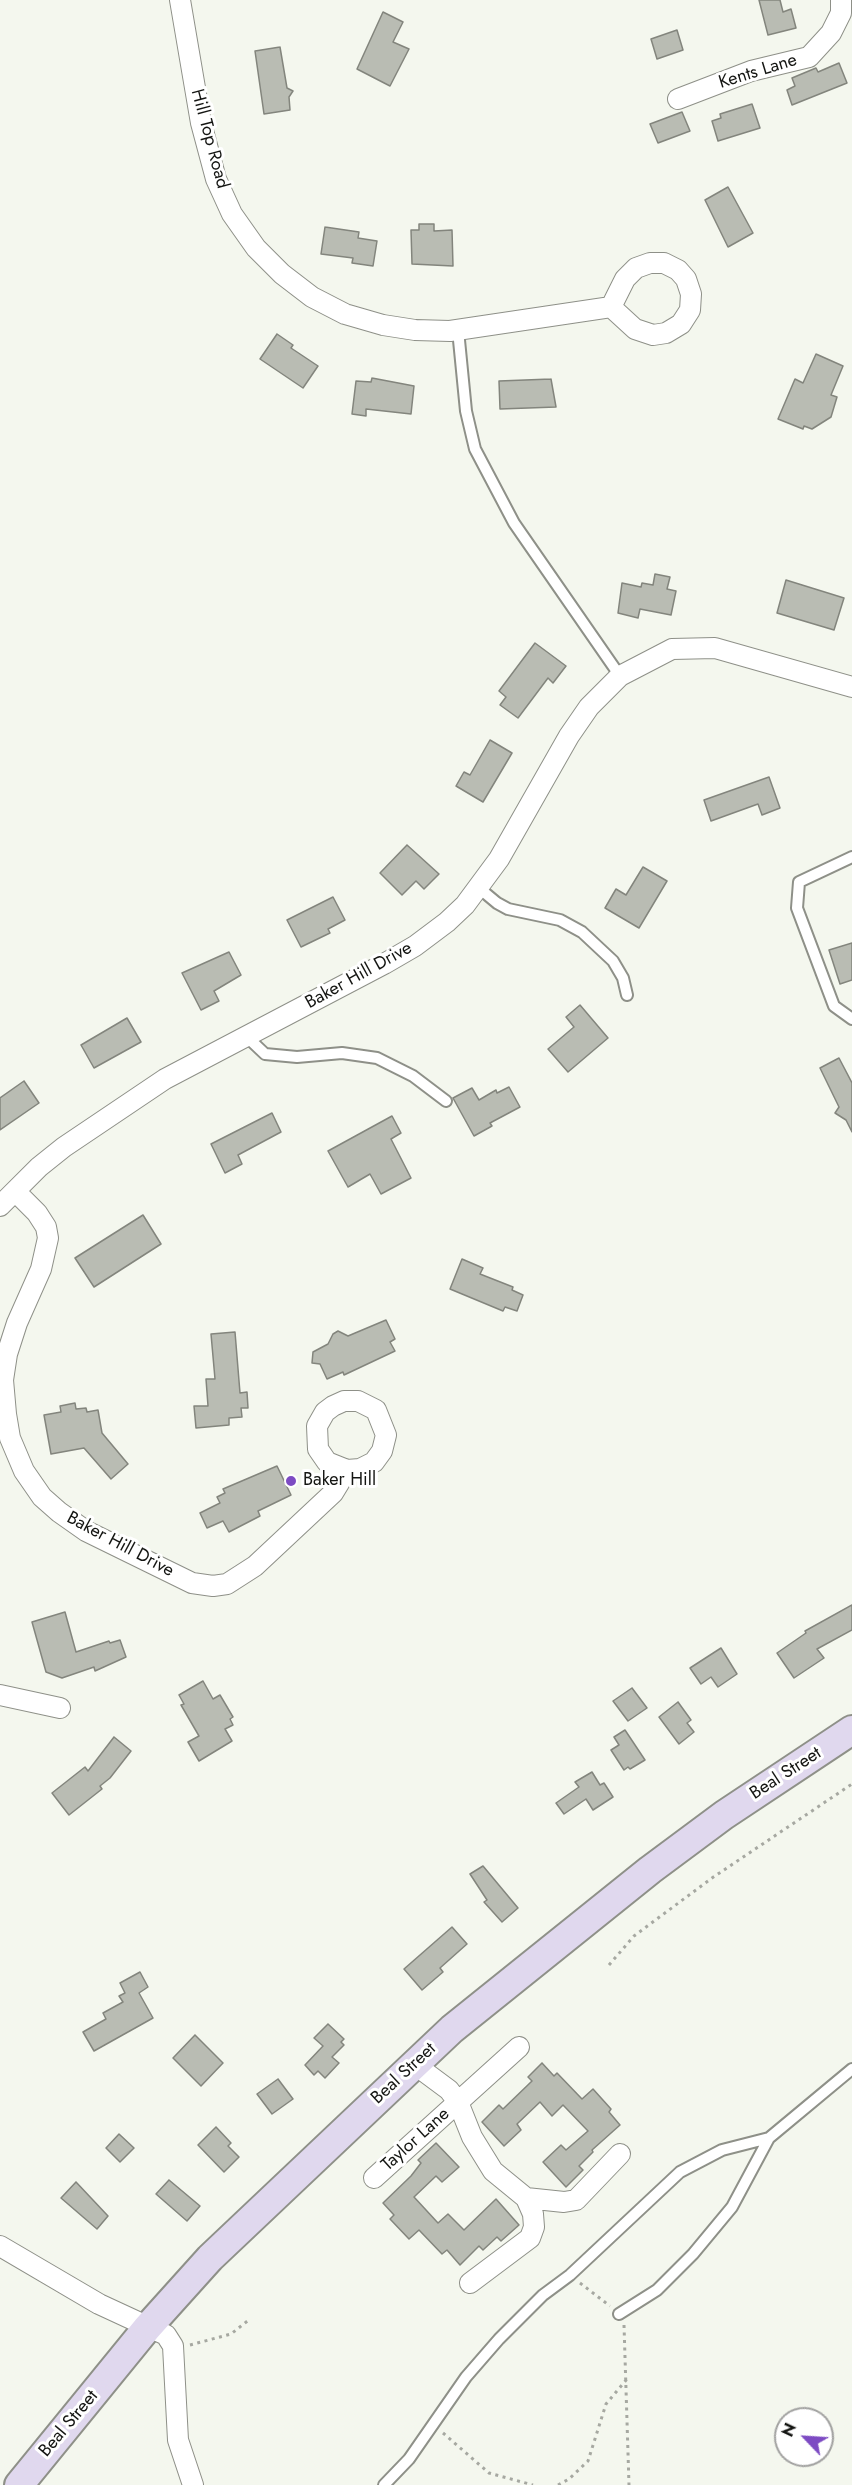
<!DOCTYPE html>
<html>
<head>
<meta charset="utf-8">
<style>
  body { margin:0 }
  #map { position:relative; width:852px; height:2485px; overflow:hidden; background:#f4f7ee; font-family:Jost,sans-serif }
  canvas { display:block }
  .north { position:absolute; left:774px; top:2407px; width:60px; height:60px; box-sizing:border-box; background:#fff; border:2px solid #a1a1a0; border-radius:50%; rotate:295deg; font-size:16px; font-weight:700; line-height:24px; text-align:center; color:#141512 }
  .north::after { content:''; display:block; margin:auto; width:21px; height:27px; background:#7d4bc3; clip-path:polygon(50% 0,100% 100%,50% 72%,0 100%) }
</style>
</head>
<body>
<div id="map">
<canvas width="852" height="2485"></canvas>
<div class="north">N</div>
</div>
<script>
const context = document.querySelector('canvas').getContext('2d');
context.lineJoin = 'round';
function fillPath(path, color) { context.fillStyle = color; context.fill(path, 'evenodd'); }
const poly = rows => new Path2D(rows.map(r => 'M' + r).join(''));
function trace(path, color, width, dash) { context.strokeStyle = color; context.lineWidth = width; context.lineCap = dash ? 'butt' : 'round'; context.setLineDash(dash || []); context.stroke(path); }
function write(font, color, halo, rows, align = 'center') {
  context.font = font + ' Jost,sans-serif'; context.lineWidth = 6; context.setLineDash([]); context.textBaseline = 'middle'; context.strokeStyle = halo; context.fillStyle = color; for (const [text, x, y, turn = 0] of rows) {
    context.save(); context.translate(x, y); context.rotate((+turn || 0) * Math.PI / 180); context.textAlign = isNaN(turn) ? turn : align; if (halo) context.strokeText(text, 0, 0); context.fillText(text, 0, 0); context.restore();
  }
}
const building = poly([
  [759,0,780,0,783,12,791,9,796,28,768,35,759,0],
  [383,12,403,22,393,42,409,49,390,86,357,69,383,12],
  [677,30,683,50,657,59,651,39,677,30],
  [280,47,287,88,293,91,289,97,290,110,264,114,255,51,280,47],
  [839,63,847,83,792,105,787,90,795,86,792,78,816,68,818,72,839,63],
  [752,104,760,128,718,141,712,121,721,118,720,114,752,104],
  [682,112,690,131,658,143,650,124,682,112],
  [728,187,753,233,728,247,705,200,728,187],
  [419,224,434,224,434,231,452,230,453,266,412,264,411,230,419,230,419,224],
  [325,227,359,232,358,238,377,241,373,266,352,263,353,258,321,254,325,227],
  [277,334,293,345,291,348,318,366,303,388,260,359,277,334],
  [816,354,843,366,831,395,837,397,831,417,812,429,804,426,803,429,778,419,795,379,803,383,816,354],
  [372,378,414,386,411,414,366,409,366,416,352,414,356,381,371,382,372,378],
  [551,379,556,407,500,409,499,381,551,379],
  [655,574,670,577,667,589,676,591,671,615,640,609,638,618,618,613,622,583,641,587,642,583,653,585,655,574],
  [786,580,844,598,834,630,777,613,786,580],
  [535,643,566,666,553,683,548,678,518,718,500,705,506,697,499,691,535,643],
  [490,740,512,753,483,802,456,786,464,772,470,775,490,740],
  [769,777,780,808,762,815,758,804,711,821,704,800,769,777],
  [407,845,439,874,424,889,416,881,402,895,380,873,407,845],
  [643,867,667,881,639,928,605,908,616,889,626,895,643,867],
  [333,897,345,920,328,929,330,933,301,947,287,920,333,897],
  [852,943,852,980,840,984,829,950,852,943],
  [229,952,241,975,214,991,219,1001,201,1010,182,973,229,952],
  [580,1005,608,1038,568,1072,548,1049,574,1027,566,1017,580,1005],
  [127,1018,141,1042,94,1068,81,1045,127,1018],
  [839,1058,852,1083,852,1132,846,1120,835,1113,839,1107,820,1068,839,1058],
  [24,1081,39,1103,0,1130,0,1098,24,1081],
  [509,1087,520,1107,490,1123,492,1126,474,1136,453,1098,472,1088,479,1100,496,1090,497,1093,509,1087],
  [272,1113,281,1132,238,1155,242,1164,225,1173,211,1144,272,1113],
  [392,1116,401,1133,391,1139,411,1178,381,1194,370,1174,348,1187,328,1151,392,1116],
  [143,1215,161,1244,94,1287,75,1258,143,1215],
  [462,1259,483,1268,480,1274,513,1287,512,1290,523,1295,517,1311,505,1307,503,1311,450,1289,462,1259],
  [386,1320,395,1339,390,1342,395,1351,344,1375,343,1372,327,1379,320,1364,312,1363,313,1352,328,1344,333,1334,338,1331,348,1336,386,1320],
  [235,1332,240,1393,247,1392,248,1408,241,1408,242,1417,229,1418,229,1425,196,1428,194,1406,208,1406,206,1379,215,1379,211,1334,235,1332],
  [75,1403,76,1409,86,1408,87,1412,98,1410,102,1433,128,1464,111,1479,84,1448,51,1454,44,1415,61,1412,60,1406,75,1403],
  [277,1466,291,1495,258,1511,260,1516,229,1532,223,1521,207,1528,200,1513,220,1503,217,1497,225,1493,223,1489,277,1466],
  [852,1605,852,1630,817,1649,824,1658,794,1678,777,1653,806,1633,805,1631,852,1605],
  [65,1612,76,1652,109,1641,110,1643,120,1640,126,1657,95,1671,94,1667,62,1678,46,1672,32,1622,65,1612],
  [721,1648,737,1674,718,1687,711,1677,701,1684,690,1668,721,1648],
  [203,1681,213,1699,220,1695,233,1717,230,1719,233,1725,225,1729,232,1741,199,1761,188,1742,199,1736,181,1705,184,1704,179,1695,203,1681],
  [632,1688,647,1708,628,1721,613,1701,632,1688],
  [678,1702,691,1720,687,1723,694,1732,679,1744,659,1717,678,1702],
  [625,1730,645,1760,630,1769,628,1767,624,1770,611,1750,619,1745,614,1737,625,1730],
  [114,1737,131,1751,110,1778,100,1786,102,1789,69,1815,52,1793,85,1767,88,1771,114,1737],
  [592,1772,600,1785,604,1783,613,1797,593,1810,586,1799,564,1814,556,1803,579,1787,575,1782,592,1772],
  [483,1866,518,1908,502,1922,484,1902,487,1900,470,1874,483,1866],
  [452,1927,467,1944,440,1968,443,1972,422,1990,404,1969,452,1927],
  [140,1972,148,1987,139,1993,153,2018,94,2051,83,2032,106,2019,103,2013,123,2002,119,1996,125,1993,120,1983,140,1972],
  [328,2024,344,2039,341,2042,344,2045,332,2057,339,2063,325,2078,318,2071,314,2075,305,2065,323,2046,314,2038,328,2024],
  [195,2035,223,2063,201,2086,173,2058,195,2035],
  [542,2063,554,2076,557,2073,582,2099,593,2089,611,2109,609,2112,620,2125,592,2150,593,2152,579,2166,583,2170,566,2187,543,2162,561,2145,566,2150,588,2131,563,2105,552,2116,540,2102,517,2124,521,2130,504,2146,482,2122,499,2105,503,2109,532,2081,528,2077,542,2063],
  [278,2079,293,2099,272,2114,257,2094,278,2079],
  [216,2127,231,2143,228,2146,239,2157,224,2172,198,2145,216,2127],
  [119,2134,134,2148,120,2162,106,2148,119,2134],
  [436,2143,459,2167,442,2182,436,2176,414,2197,438,2223,448,2214,464,2230,496,2199,519,2225,501,2241,497,2237,483,2250,479,2246,460,2265,447,2250,442,2254,419,2230,409,2239,390,2219,394,2215,383,2203,411,2176,421,2163,418,2160,436,2143],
  [169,2180,200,2206,187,2221,156,2194,169,2180],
  [76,2182,108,2216,97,2229,61,2198,76,2182]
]);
fillPath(building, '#b9bcb3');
trace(building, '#83857d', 1.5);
const lane = poly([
  [458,330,466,411,475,449,514,523,620,676],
  [852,857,799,882,797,908,834,1006,852,1019],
  [479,888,497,903,508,909,560,920,582,932,613,961,623,978,627,995],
  [246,1036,265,1054,297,1057,342,1053,377,1058,413,1076,446,1101],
  [619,2314,657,2290,693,2254,732,2207,769,2138],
  [384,2485,409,2459,466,2377,499,2339,543,2295,570,2275,680,2172,722,2150,769,2138,852,2069]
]);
const street = poly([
  [180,0,201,123,216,179,232,214,256,248,282,274,312,297,345,314,383,325,415,330,450,331,611,307,635,329,653,335,666,333,681,324,690,310,691,294,686,279,678,270,664,263,650,263,636,268,625,279,611,307],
  [678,99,751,71,809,57,831,33,841,13,841,0],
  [15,1191,37,1213,46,1227,48,1238,41,1269,17,1323,7,1354,3,1380,6,1414,10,1438,24,1471,42,1497,59,1512,86,1531,192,1583,213,1586,227,1584,255,1566,333,1493,347,1470,360,1469,374,1462,382,1451,386,1435,376,1410,358,1401,344,1401,333,1406,325,1412,317,1426,318,1449,327,1462,347,1470],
  [0,1206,39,1167,64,1147,165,1079,384,964,415,946,447,922,465,905,499,859,569,736,589,707,620,676,672,649,715,648,852,687],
  [0,1695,60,1708],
  [414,2064,449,2090,458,2102,472,2137,493,2171,526,2198,564,2202,576,2200,620,2154],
  [374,2178,519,2047],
  [0,2246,99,2304,166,2335,173,2346,178,2440,193,2485],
  [470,2283,530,2238,534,2227,533,2214,526,2198]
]);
const secondary = poly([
  [19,2485,147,2328,210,2258,452,2029,650,1870,724,1815,852,1730]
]);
trace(lane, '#8e9088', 14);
trace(street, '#8e9088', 22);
trace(secondary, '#8e9088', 32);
trace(poly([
  [609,1965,634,1936,712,1878,852,1784],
  [580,2283,610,2306],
  [624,2325,629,2485],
  [190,2345,231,2334,250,2319],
  [443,2433,489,2473,533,2485],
  [558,2485,569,2479,588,2461,606,2404,627,2379]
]), '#a6a8a1', 3, [3, 4.5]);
trace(lane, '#fff', 10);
trace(street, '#fff', 20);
trace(secondary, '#e0d8ee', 28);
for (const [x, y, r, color] of [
  [291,1481,6,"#7d4bc3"]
]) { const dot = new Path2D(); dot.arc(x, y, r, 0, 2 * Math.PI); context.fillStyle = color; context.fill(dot); trace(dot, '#fff', 2); }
write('18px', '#141512', '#fff', [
  ["Kents Lane",758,72,-17],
  ["Hill Top Road",209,139,75],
  ["Baker Hill Drive",359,976,-29],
  ["Baker Hill Drive",120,1545,28],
  ["Beal Street",786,1774,-33],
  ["Beal Street",404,2074,-43],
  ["Taylor Lane",416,2140,-42],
  ["Beal Street",69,2424,-50]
]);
write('18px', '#141512', '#fff', [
  ["Baker Hill",303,1481]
], 'left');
</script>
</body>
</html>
